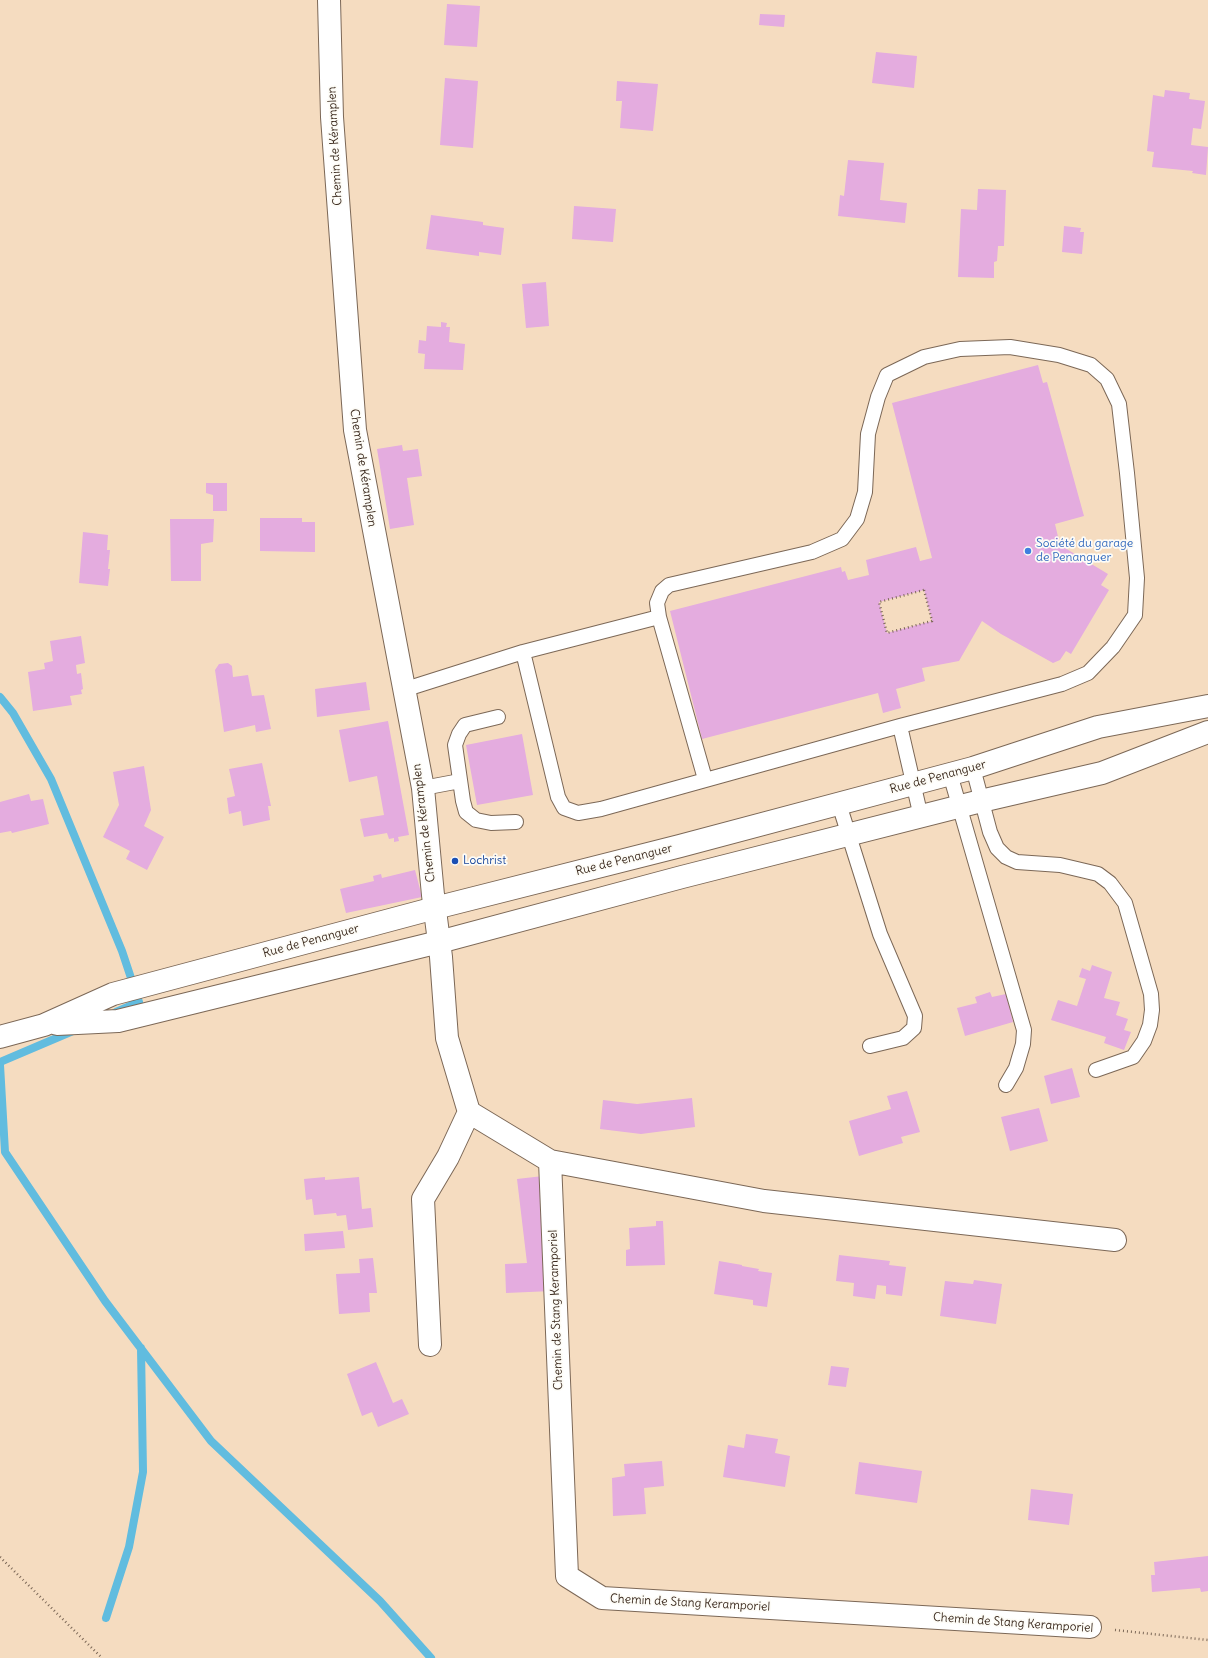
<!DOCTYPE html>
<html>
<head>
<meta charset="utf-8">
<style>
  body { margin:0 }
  canvas { display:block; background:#f5dcc0 }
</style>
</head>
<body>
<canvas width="1208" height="1658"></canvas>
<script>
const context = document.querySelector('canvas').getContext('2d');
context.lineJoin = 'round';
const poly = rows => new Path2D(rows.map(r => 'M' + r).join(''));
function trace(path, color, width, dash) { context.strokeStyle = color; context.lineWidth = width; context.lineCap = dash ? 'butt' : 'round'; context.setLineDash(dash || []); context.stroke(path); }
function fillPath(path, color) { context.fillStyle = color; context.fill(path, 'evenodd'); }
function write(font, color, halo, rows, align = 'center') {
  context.font = font + ' Delius,sans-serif'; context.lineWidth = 3.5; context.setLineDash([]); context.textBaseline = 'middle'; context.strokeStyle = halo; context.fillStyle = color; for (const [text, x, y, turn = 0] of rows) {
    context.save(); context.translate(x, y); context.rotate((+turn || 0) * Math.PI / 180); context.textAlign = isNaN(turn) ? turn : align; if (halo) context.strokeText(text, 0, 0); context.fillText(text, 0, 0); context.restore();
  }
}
trace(poly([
  [0,697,13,713,51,779,122,951,139,1002,116,1012],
  [0,1062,73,1031],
  [0,1065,5,1152,105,1301,211,1441,380,1601,431,1658],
  [106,1618,129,1547,143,1472,141,1348]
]), '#61bcdf', 8);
fillPath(poly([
  [447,4,480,6,477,47,444,45],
  [760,14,785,15,784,27,759,25],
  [876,52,917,56,914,88,872,83],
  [445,78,478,81,473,148,440,145],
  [617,81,658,84,653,131,620,128,622,101,616,101],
  [1165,90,1190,93,1189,99,1205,101,1201,129,1193,128,1191,145,1208,147,1206,175,1192,173,1193,171,1152,167,1154,152,1147,151,1153,95,1164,97],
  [848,160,884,163,880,200,907,203,905,223,838,216,840,195,844,196],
  [978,189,1006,190,1004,246,998,246,997,261,994,262,994,278,958,277,961,209,977,210],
  [574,206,616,209,613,242,572,239],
  [431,215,483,222,483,225,504,228,501,255,479,252,479,256,426,249],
  [1064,226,1081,228,1080,232,1084,232,1082,254,1062,252],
  [546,282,549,326,526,328,522,284],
  [441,322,447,323,446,327,450,327,449,342,465,344,463,370,424,369,425,354,418,353,419,340,426,341,427,326,441,327],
  [1038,365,1043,383,1047,382,1084,516,1055,524,1060,545,1108,574,1101,585,1109,590,1071,654,1066,651,1060,660,1053,663,1001,634,982,621,959,661,922,668,925,681,896,689,901,708,883,713,878,693,702,739,670,611,841,567,842,572,845,571,848,580,869,575,866,560,916,547,920,561,932,558,892,403],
  [924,590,932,621,887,633,879,602],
  [402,445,403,451,418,449,422,476,407,478,414,525,390,529,377,449],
  [206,483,227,483,227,511,213,511,213,495,206,493],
  [260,518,302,518,302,522,315,522,315,552,260,551],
  [170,519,214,519,213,542,201,544,201,581,171,581],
  [83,532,108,535,107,550,110,550,108,569,110,569,108,586,79,583],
  [81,636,85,663,76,665,77,674,81,673,83,689,81,690,82,694,70,696,72,705,33,711,28,672,45,669,44,663,53,661,50,641],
  [228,663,232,666,233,677,248,675,252,696,264,695,271,729,256,732,255,725,224,732,215,670,219,664],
  [366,682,370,710,317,717,315,689],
  [388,721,409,835,398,837,399,841,394,842,394,838,389,839,387,833,364,837,360,819,384,815,377,776,349,782,339,730],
  [522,734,533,795,477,805,466,745],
  [262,763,271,806,268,806,270,820,243,826,241,811,229,814,227,798,235,796,229,769],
  [144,766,151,810,144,826,164,837,147,870,126,859,130,851,103,837,119,805,113,772],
  [29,794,31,801,43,799,49,824,12,833,11,831,0,833,0,802],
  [415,870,422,897,346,913,340,889,374,881,373,876,381,874,382,878],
  [1092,965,1112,972,1104,998,1120,1002,1116,1015,1128,1019,1124,1030,1131,1032,1124,1050,1104,1043,1106,1037,1051,1020,1058,1000,1077,1006,1086,979,1079,977,1082,968,1090,971],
  [990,992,992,997,1006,994,1013,1022,965,1036,957,1008,977,1003,975,997],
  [1072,1068,1080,1097,1051,1104,1044,1076],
  [907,1091,920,1132,901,1137,903,1143,859,1156,849,1121,891,1109,887,1096],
  [692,1098,695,1127,641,1134,600,1129,603,1100,637,1104],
  [1039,1108,1048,1141,1010,1151,1001,1117],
  [543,1176,552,1291,506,1293,505,1264,527,1263,517,1179],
  [325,1177,325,1180,359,1177,362,1209,371,1208,373,1227,348,1230,346,1215,337,1216,336,1213,314,1215,312,1199,306,1200,304,1179],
  [656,1221,663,1221,665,1265,626,1266,626,1250,630,1249,629,1228,656,1226],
  [343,1231,345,1248,305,1251,304,1234],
  [839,1255,890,1261,889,1265,906,1267,902,1296,886,1294,886,1286,877,1285,875,1299,853,1296,854,1283,836,1281],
  [373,1258,377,1293,369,1293,370,1312,339,1314,336,1274,360,1273,359,1259],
  [719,1261,742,1265,742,1266,759,1269,758,1271,772,1273,767,1307,753,1305,753,1300,714,1294],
  [974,1280,1002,1284,996,1324,940,1316,945,1281,973,1284],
  [376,1362,393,1403,402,1399,409,1414,378,1427,372,1412,362,1416,347,1374],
  [831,1366,849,1368,846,1387,828,1385],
  [746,1434,778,1439,775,1453,790,1456,785,1487,723,1477,728,1445,744,1448],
  [662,1461,664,1486,644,1488,646,1514,613,1516,612,1478,625,1476,624,1464],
  [859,1462,922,1471,917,1503,855,1494],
  [1031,1489,1073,1494,1069,1525,1028,1520],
  [1208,1556,1208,1591,1201,1592,1200,1588,1152,1592,1151,1575,1155,1575,1154,1562]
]), '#e4acdf');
const service = poly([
  [523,652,558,797,564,808,578,813,601,809,900,726,1062,684,1088,673,1113,647,1135,615,1137,578,1127,473,1119,404,1107,379,1091,365,1059,355,1010,347,960,349,924,357,887,375,878,397,868,434,865,492,857,519,842,539,812,552,669,585,662,591,657,603,659,617,705,779],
  [403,690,523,652,659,617],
  [498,717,465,725,459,734,455,745,463,801,466,812,476,820,491,823,516,822],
  [900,726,921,817],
  [973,768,990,832,997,848,1006,857,1017,862,1060,865,1098,874,1110,883,1125,903,1151,994,1152,1010,1150,1025,1144,1041,1133,1057,1096,1070],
  [950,774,1024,1030,1023,1044,1016,1068,1006,1085],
  [423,788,460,781],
  [839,804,880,934,915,1016,914,1028,903,1038,870,1046]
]);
const minor = poly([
  [329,0,332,117,355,430,423,788,433,895,441,957,447,1038,469,1112,550,1161,567,1576,602,1598,1090,1627],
  [550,1161,764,1201,1115,1240],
  [430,1345,423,1199,448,1157,469,1112]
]);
const primary = poly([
  [57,1024,118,1021,439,942,682,877,981,801,1102,773,1208,732],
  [0,1037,44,1025,113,994,435,908,680,846,973,768,1098,727,1208,706]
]);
trace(service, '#7c6857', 16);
trace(minor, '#7c6857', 24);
trace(primary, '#7c6857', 24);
trace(poly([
  [924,590,932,621,887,633,879,602,924,590],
  [0,1557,102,1658],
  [1115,1630,1208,1640]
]), '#7c6857', 2.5, [1, 3]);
trace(service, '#fff', 14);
trace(minor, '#fff', 22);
trace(primary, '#fff', 22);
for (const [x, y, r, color] of [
  [1028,551,4,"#3f7fe0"],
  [455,861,4,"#1a4fb4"]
]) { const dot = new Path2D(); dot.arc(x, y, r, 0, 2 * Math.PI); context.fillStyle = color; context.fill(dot); trace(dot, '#fdfcf7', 1.5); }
write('12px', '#3b2a1e', '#fdfcf7', [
  ["Chemin de Kéramplen",335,146,-93],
  ["Chemin de Kéramplen",363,468,81],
  ["Rue de Penanguer",938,777,-15],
  ["Chemin de Kéramplen",424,823,-97],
  ["Rue de Penanguer",624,860,-14],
  ["Rue de Penanguer",311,941,-15],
  ["Chemin de Stang Keramporiel",556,1310,-92],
  ["Chemin de Stang Keramporiel",690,1603,3],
  ["Chemin de Stang Keramporiel",1013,1623,4]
]);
write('12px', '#366cbe', '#fdfcf7', [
  ["Société du garage",1036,544],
  ["de Penanguer",1036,558]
], 'left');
write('12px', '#164399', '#fdfcf7', [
  ["Lochrist",463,861]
], 'left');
</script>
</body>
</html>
